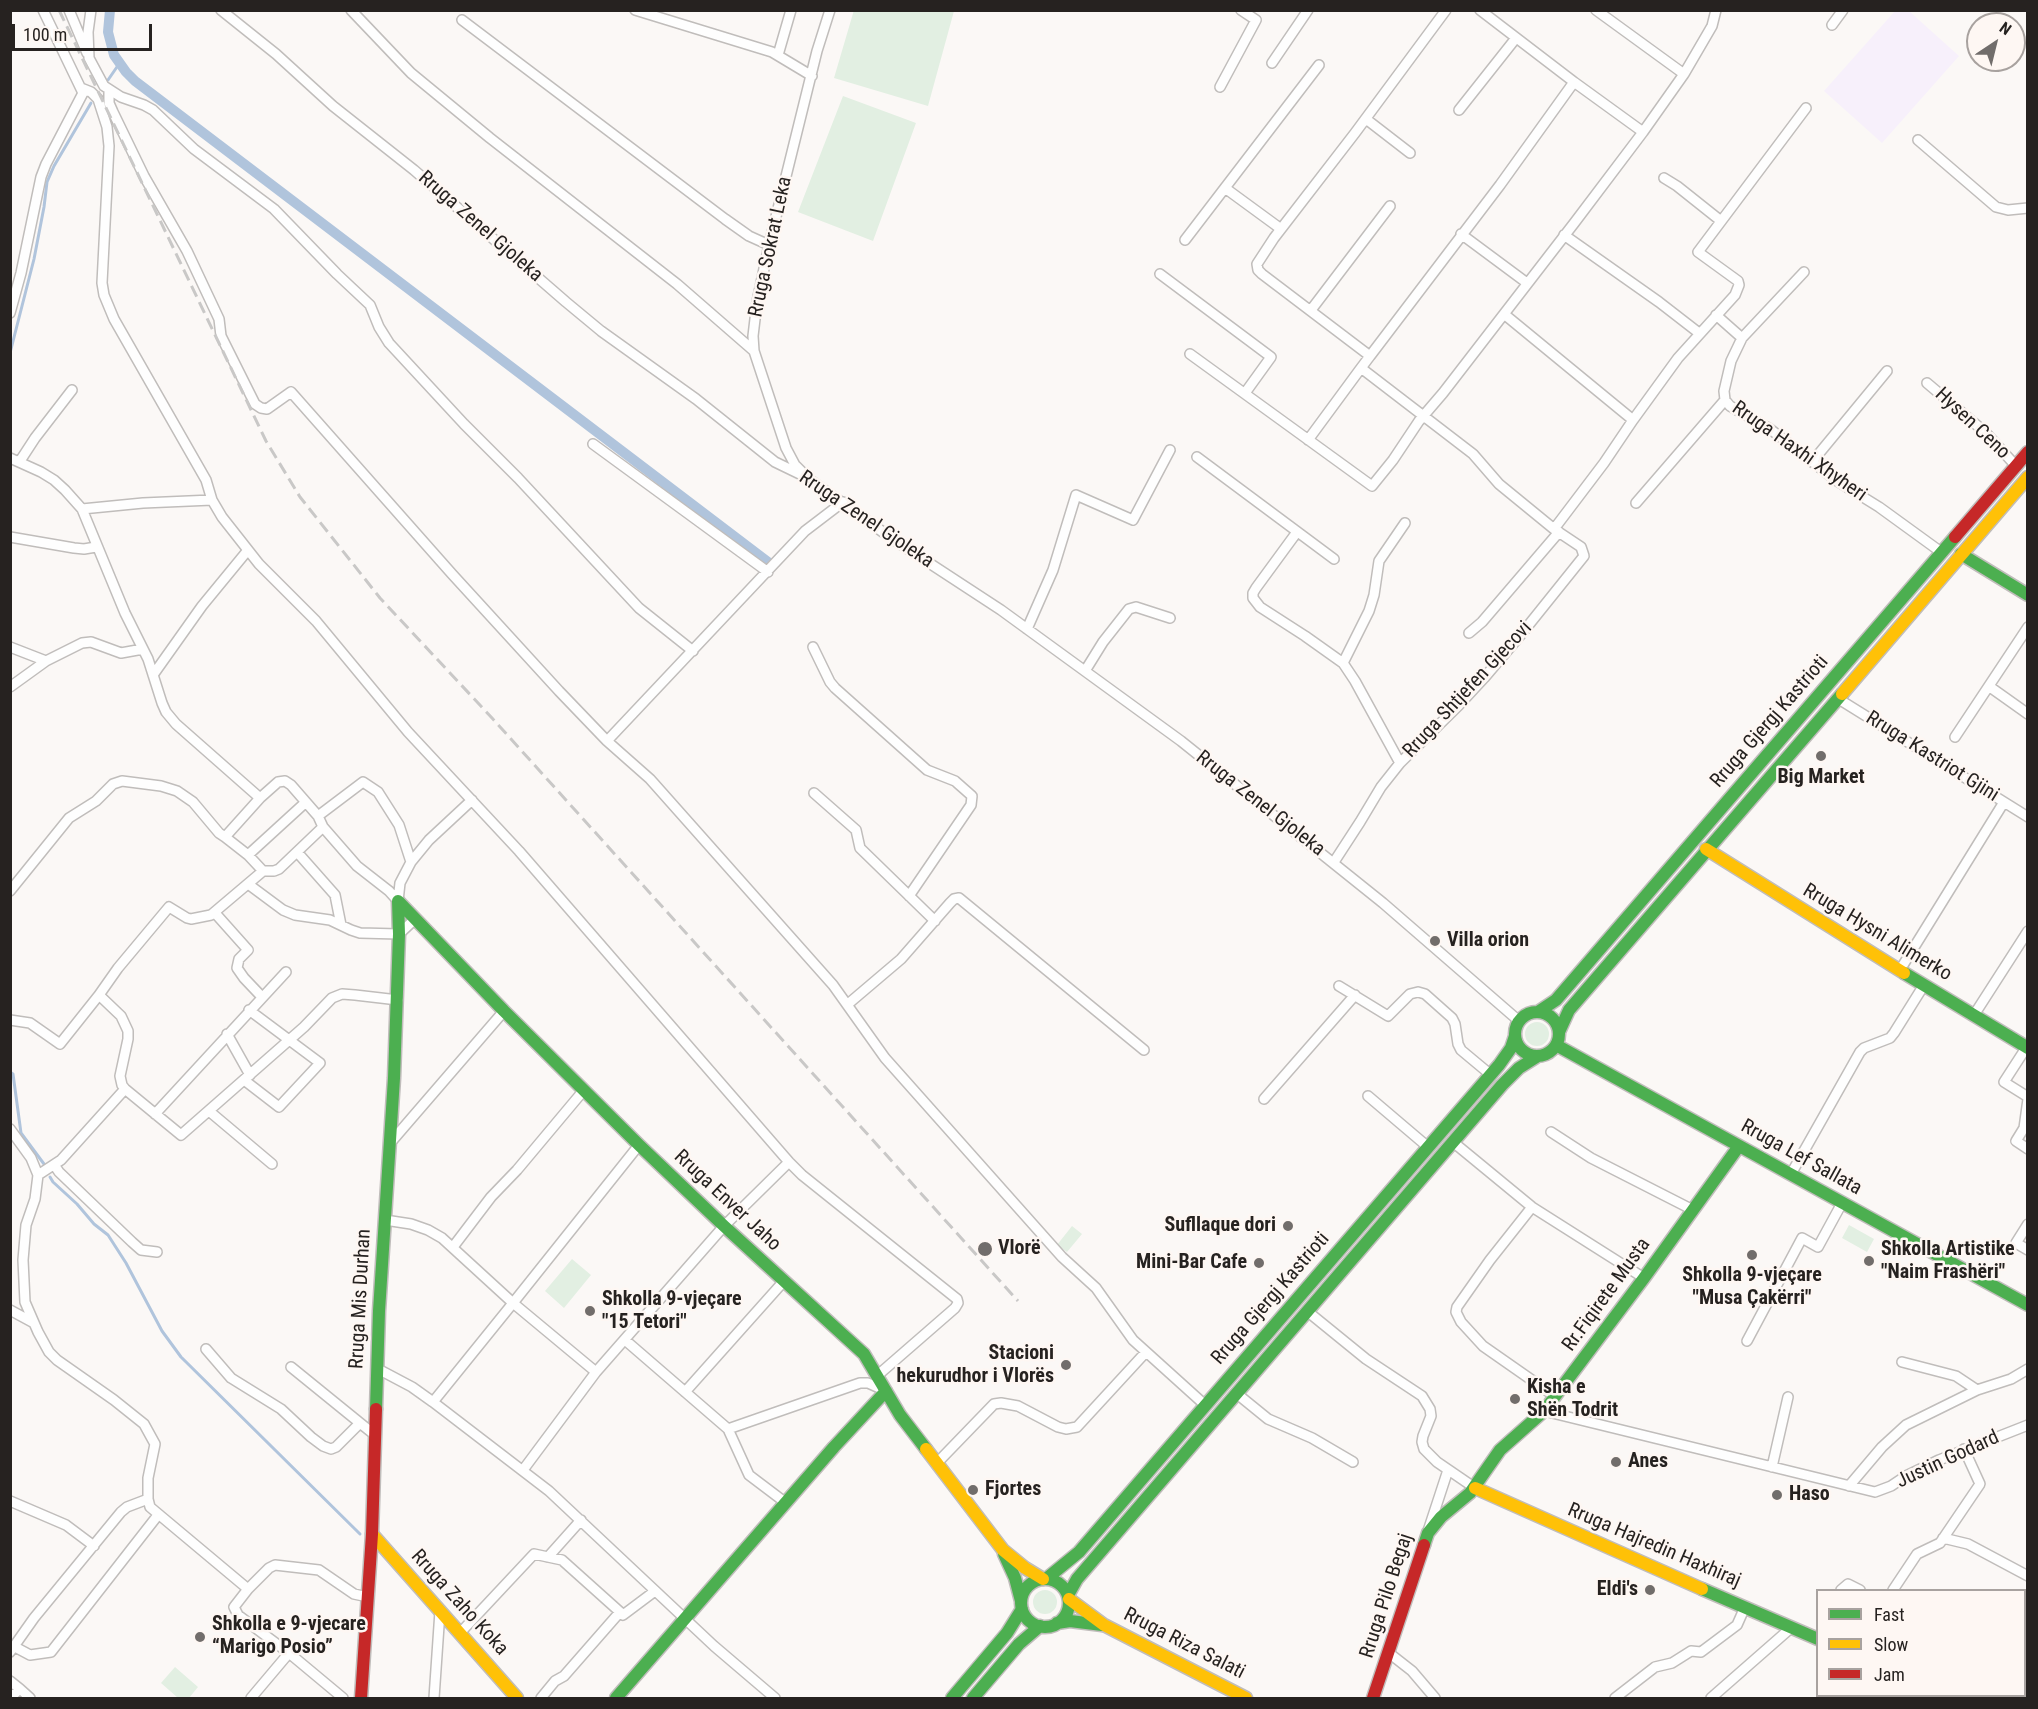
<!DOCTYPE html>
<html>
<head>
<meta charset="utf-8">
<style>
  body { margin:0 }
  #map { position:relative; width:2038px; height:1709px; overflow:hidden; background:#fbf8f6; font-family:"Roboto Condensed",sans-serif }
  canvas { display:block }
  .frame { position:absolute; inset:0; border:12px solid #262220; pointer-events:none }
  .legend { position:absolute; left:1816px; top:1589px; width:210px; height:108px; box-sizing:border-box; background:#fef7f3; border:2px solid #a8a29f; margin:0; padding:8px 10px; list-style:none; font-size:18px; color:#262220 }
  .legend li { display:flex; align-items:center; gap:12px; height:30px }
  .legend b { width:30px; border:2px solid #a8a29f }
  .north { position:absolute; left:1966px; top:12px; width:60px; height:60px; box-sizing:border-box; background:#fef7f3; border:2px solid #a8a29f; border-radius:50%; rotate:35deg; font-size:16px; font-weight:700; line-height:24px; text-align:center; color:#262220 }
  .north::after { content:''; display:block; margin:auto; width:21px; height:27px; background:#716d6b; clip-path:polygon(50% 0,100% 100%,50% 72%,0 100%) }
  .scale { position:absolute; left:12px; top:24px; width:140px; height:27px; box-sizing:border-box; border:3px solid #262220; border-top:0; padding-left:8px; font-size:18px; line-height:21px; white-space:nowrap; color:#262220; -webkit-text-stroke:4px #fef7f3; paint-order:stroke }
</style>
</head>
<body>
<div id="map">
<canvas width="2038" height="1709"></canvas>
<div class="frame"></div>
<ul class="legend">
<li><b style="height:8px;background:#4caf50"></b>Fast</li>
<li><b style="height:8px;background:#ffc107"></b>Slow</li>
<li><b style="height:8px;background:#c62828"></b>Jam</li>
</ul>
<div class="north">N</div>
<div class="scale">100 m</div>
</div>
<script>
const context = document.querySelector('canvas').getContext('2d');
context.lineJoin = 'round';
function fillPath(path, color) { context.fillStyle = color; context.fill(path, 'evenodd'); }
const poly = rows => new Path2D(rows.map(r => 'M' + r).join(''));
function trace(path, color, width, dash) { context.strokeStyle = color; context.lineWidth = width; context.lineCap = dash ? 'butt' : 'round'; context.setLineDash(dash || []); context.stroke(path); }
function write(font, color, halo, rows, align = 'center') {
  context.font = font + ' "Roboto Condensed",sans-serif'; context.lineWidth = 5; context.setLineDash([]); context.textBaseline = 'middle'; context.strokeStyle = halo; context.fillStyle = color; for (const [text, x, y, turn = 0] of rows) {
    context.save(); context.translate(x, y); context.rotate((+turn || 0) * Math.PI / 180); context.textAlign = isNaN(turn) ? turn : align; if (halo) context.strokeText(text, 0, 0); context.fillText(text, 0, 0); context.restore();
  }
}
fillPath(poly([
  [1895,11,1909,11,1959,56,1882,143,1824,91]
]), '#f7f0fb');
fillPath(poly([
  [854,10,954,11,928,106,834,78],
  [843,96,916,123,873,241,798,212],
  '1525 1034a12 12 0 1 1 24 0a12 12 0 1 1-24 0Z',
  [1849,1225,1874,1239,1867,1252,1842,1238],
  [1072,1226,1082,1234,1067,1252,1057,1245],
  [572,1259,591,1275,564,1308,545,1291],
  '1033 1602a12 12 0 1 1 24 0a12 12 0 1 1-24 0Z',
  [175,1667,198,1687,189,1698,178,1698,161,1683]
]), '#e2efe2');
trace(poly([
  [108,80,119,64],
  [10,353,34,259,44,207,47,182,54,166,91,103],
  [10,1072,13,1074,21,1133,44,1164],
  [50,1177,53,1182,77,1204,94,1224,108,1235,126,1263,162,1331,181,1357,360,1534]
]), '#b0c4dc', 3);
trace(poly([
  [110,10,108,32,114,55,126,72,135,81,768,562]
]), '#b0c4dc', 10);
const street = poly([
  [69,10,87,53],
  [91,10,88,32,89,58,104,86,121,97,144,105,153,110,194,149,274,209,337,274,370,305,379,327,389,343,464,424,518,478,639,608,693,651],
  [221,10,276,54,333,106,414,170,566,302,601,331,696,399,775,462,806,477,894,540,1001,610,1181,741,1383,903,1519,1021],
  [351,10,411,73,490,138,677,284,754,351],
  [635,10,772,52,812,76],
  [1446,10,1355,133,1274,238,1257,264,1258,270,1262,274,1370,356,1500,185,1574,82,1480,10],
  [462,20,725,219,749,236,769,245],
  [1832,25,1843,10],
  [778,55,791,10],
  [1272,63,1308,10],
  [1684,74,1712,26,1716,10],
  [1574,82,1643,132,1684,74,1596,10],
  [1220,87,1256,20,1241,10],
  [81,88,91,92,98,99,107,127,109,146,102,283,104,295,114,319,206,480,212,500,222,517,259,564,316,621,408,732,519,851,789,1162,802,1175,957,1299,958,1303,955,1308,878,1375],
  [109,91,109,103,113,112,144,176,187,251,219,319,221,336,255,404,261,408,267,409,291,392,452,574,559,691,607,741],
  [1459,110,1516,38],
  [1366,119,1410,153],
  [1918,140,1996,207,2008,210,2028,208],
  [1664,178,1677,186,1721,221],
  [1225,188,1281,229],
  [1461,234,1527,283],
  [1564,235,1659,302,1699,333],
  [1185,240,1319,65],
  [1804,272,1742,338,1731,361,1724,391,1725,400,1730,406,1770,429,1837,481,1879,507,1941,552],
  [1160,274,1271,357,1245,393],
  [1311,310,1390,206],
  [10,313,21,273,41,177,46,164,83,93,43,10],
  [1504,314,1633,420],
  [1716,315,1742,338],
  [1190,354,1372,486,1393,460,1419,421,1443,393,1575,222,1643,132],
  [1370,356,1361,368,1473,454,1499,484,1554,529,1604,463,1633,420,1678,358,1735,295,1739,285,1738,281,1698,252,1806,108],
  [1927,383,1986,433,2016,466],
  [1308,440,1361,368],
  [593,444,768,572],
  [1197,457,1334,559],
  [10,458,41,472,54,480,65,490,82,509,125,613,148,659,162,703,166,712,176,724,260,798,278,782,285,781,291,785,318,816,363,782,378,792,399,825,411,862,400,883,398,901],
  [20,461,35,438,72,390],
  [1812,462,1887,371],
  [803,473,795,465,786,448,754,351,753,336,757,302,769,245,817,51,830,10],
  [843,502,805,531,607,741,650,779,833,985,885,1058,1062,1257,1096,1288,1133,1340,1205,1405],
  [1636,503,1725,400],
  [82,509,143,503,212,500],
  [1297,532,1256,588,1253,593,1253,598,1260,607,1305,636,1343,663,1355,681,1400,763],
  [10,537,74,548,84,549,96,547],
  [1027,629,1053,570,1076,495,1133,520,1170,450],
  [1469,633,1482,622,1559,532],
  [10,647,46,661,82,643,91,642,121,653,143,649],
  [813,647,830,682,835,688,927,770,955,781,972,796,971,805,909,896],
  [1343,663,1369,611,1374,595,1379,561,1405,523],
  [1085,671,1103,642,1129,609,1136,607,1170,618],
  [153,675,202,606,248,550],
  [10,687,46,661],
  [1990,687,2028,714],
  [1837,698,2028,817],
  [1955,737,2028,627],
  [814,793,856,830,860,848,935,921],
  [260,798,225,837,248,855,263,871,274,871,279,869,323,827,318,816],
  [323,827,357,866,389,891,398,901],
  [297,852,335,895,341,925],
  [248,855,306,802],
  [411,862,429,840,472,800],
  [1334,862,1360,822,1381,787,1400,763,1459,705,1484,678,1523,632,1584,556,1581,547,1554,529],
  [248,884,283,910,295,915,330,920,351,930,360,933,399,934,415,919],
  [10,891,69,818,96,801,113,784,122,781,161,786,177,791,193,802,219,833,225,837],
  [215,913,248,950,239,959,237,968,244,978,262,997],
  [1900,970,2004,802],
  [1339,986,1388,1016,1410,994,1418,992,1425,994,1452,1018,1455,1024,1458,1044,1461,1050,1491,1075],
  [848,1004,901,959,950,903,954,899,959,898,1144,1050],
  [1974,1015,2028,931],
  [10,1020,30,1023,60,1044,99,995],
  [227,1034,250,1075],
  [2026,1048,2004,1082,2028,1097],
  [244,1080,279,1107,320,1063,249,1010],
  [125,1089,181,1135,304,1027,332,998,342,994,355,995,398,1000],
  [1368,1096,1428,1147],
  [1264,1099,1355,995],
  [2028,1099,2024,1128,2016,1141,2028,1149],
  [209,1111,272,1164],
  [155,1114,286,972],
  [10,1129,31,1158,38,1175,35,1199,26,1225,23,1260,25,1302,38,1332,49,1352,57,1360,114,1400,144,1424,155,1444,148,1478,148,1499,150,1507,248,1589],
  [1551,1132,1591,1158,1693,1210],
  [391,1142,504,1011],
  [1453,1142,1532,1207,1644,1278],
  [55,1166,59,1172,132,1242,141,1250,157,1252],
  [1791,1174,1860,1052,1864,1048,1890,1038,1894,1033,1924,985],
  [38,1175,61,1160,125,1089,122,1085,120,1076,128,1039,128,1031,121,1016,99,995,118,968,169,907,187,918,191,919,211,915,263,871],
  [1532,1207,1490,1260,1457,1307,1456,1312,1461,1322,1483,1346,1556,1397],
  [385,1220,411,1224,428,1230,442,1238,513,1303,639,1145],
  [2028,1224,2016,1243,2028,1250],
  [453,1247,491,1197,517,1170,584,1090],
  [10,1310,34,1323],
  [1307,1311,1366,1359,1422,1396,1430,1409,1431,1416,1423,1436,1422,1442,1424,1449,1437,1462,1475,1488],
  [625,1340,728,1429,749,1475,786,1503],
  [1747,1341,1802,1238,1818,1247,1842,1203],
  [206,1349,231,1378,281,1409,311,1437,323,1446,331,1449,336,1447,360,1423,375,1435],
  [1902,1362,1956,1376,1977,1390,2011,1379,2028,1369],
  [291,1367,360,1423],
  [378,1369,412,1387,433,1402,549,1491,714,1646,775,1698],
  [685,1392,784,1281],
  [1236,1393,1268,1419,1312,1438,1353,1462],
  [433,1402,513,1303,596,1372],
  [1544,1411,1875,1492,1891,1486,1906,1476,1939,1460,2028,1425],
  [728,1429,860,1383,868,1383,886,1391],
  [936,1464,994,1404,1001,1403,1018,1406,1058,1427,1066,1429,1077,1427,1146,1352],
  [1772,1467,1788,1397],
  [523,1470,596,1372,724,1226,789,1162],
  [1849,1486,1882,1447,1906,1425,1977,1390],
  [10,1501,66,1525,94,1546],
  [1428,1531,1448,1470],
  [1943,1538,1968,1544,2028,1576],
  [548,1557,581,1520],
  [1841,1590,1848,1584,1860,1590],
  [1893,1590,1917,1554,1940,1543,1980,1484,1964,1449],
  [620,1612,623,1615,655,1591],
  [460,1633,534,1554,562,1560,620,1612,564,1676,555,1681,541,1698],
  [15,1647,30,1655,51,1652,158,1515],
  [10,1652,34,1618,121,1512,127,1507,148,1499],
  [1389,1653,1412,1671,1435,1698],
  [10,1681,20,1689],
  [10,1698,20,1689,30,1698],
  [251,1698,289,1653],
  [343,1698,289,1653,238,1615,234,1607,248,1589,269,1568,275,1565,319,1570,354,1594,368,1597],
  [434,1698,440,1611],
  [1615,1698,1655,1667,1672,1663,1691,1651,1701,1652,1737,1625,1745,1607],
  [1711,1698,1792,1627],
  [1850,1698,1853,1696]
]);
const fast = poly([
  [1961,554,2028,595],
  [398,901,504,1011,639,1145,724,1226,864,1354,900,1415,926,1449],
  [1904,973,2028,1048],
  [1538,1012,1556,1000,1955,537],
  '1515 1034a22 22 0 1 1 44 0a22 22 0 1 1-44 0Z',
  [1559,1032,1569,1010,1842,694],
  [1556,1045,2028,1305],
  [376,1409,379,1311,394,1078,399,934,398,901],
  [1424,1545,1428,1533,1441,1517,1470,1493,1500,1450,1544,1411,1644,1278,1739,1146],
  [1004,1554,1015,1578,1021,1601],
  [1046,1579,1079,1552,1499,1065,1511,1048,1515,1036],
  '1021 1603a24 24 0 1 1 48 0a24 24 0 1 1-48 0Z',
  [1702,1589,1818,1639],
  [1068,1595,1077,1579,1502,1085,1519,1068,1538,1056],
  [1057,1623,1070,1621,1102,1625],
  [616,1698,834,1447,886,1391],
  [952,1698,1007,1633,1022,1609],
  [973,1698,1019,1644,1040,1626]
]);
const slow = poly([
  [1842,694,2028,477],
  [1706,849,1904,973],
  [926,1449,1003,1550,1025,1568,1043,1579],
  [1475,1488,1702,1589],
  [372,1534,517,1698],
  [1069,1599,1104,1625,1246,1698]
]);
const jam = poly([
  [1955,537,2028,452],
  [1887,1696,1890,1698],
  [361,1698,372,1534,376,1409],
  [1373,1698,1424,1545]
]);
trace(street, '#c0bdbb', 12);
trace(fast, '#c0bdbb', 15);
trace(slow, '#c0bdbb', 15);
trace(jam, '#c0bdbb', 15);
trace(street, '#fefefe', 9);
trace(fast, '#4caf50', 12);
trace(slow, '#ffc107', 12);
trace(jam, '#c62828', 12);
trace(poly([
  [59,10,266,441,300,497,380,598,492,718,1018,1301]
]), '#c9c8c7', 3, [12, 6]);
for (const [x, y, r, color] of [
  [1821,756,6,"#716d6b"],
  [1435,941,6,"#716d6b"],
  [1288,1226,6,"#716d6b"],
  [985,1249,8,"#716d6b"],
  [1752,1255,6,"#716d6b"],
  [1869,1261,6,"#716d6b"],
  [1259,1263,6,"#716d6b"],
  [590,1311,6,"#716d6b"],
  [1066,1365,6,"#716d6b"],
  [1515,1399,6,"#716d6b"],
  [1616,1462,6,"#716d6b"],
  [973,1490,6,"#716d6b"],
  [1777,1495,6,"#716d6b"],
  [1650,1590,6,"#716d6b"],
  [200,1637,6,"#716d6b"]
]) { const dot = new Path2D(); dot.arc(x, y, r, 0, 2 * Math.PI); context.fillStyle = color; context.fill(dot); trace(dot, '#fef7f3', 2); }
write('20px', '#262220', '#fef7f3', [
  ["Rruga Zenel Gjoleka",480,227,41],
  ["Rruga Sokrat Leka",771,247,-78],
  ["Hysen Ceno",1972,424,43],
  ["Rruga Haxhi Xhyheri",1799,452,35],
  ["Rruga Zenel Gjoleka",866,520,34],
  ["Rruga Shtjefen Gjecovi",1468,690,-47],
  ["Rruga Gjergj Kastrioti",1770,722,-49],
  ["Rruga Kastriot Gjini",1932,757,32],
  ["Rruga Zenel Gjoleka",1260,804,38],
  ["Rruga Hysni Alimerko",1877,933,31],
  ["Rruga Lef Sallata",1801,1158,29],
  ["Rruga Enver Jaho",727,1201,43],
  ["Rr.Fiqirete Musta",1607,1295,-54],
  ["Rruga Mis Durhan",361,1299,-87],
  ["Rruga Gjergj Kastrioti",1271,1299,-49],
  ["Justin Godard",1948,1460,-25],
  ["Rruga Hajredin Haxhiraj",1654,1546,23],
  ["Rruga Pilo Begaj",1387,1596,-72],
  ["Rruga Zaho Koka",459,1603,48],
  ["Rruga Riza Salati",1184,1644,27]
]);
write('bold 20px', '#262220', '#fef7f3', [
  ["Big Market",1821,778,"center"],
  ["Villa orion",1447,941],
  ["Sufllaque dori",1276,1226,"right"],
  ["Vlorë",998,1249],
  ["Shkolla Artistike",1881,1250],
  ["\"Naim Frashëri\"",1881,1273],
  ["Mini-Bar Cafe",1247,1263,"right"],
  ["Shkolla 9-vjeçare",1752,1276,"center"],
  ["\"Musa Çakërri\"",1752,1299,"center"],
  ["Shkolla 9-vjeçare",602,1300],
  ["\"15 Tetori\"",602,1323],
  ["Stacioni",1054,1354,"right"],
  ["hekurudhor i Vlorës",1054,1377,"right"],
  ["Kisha e",1527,1388],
  ["Shën Todrit",1527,1411],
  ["Anes",1628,1462],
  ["Fjortes",985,1490],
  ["Haso",1789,1495],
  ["Eldi's",1638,1590,"right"],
  ["Shkolla e 9-vjecare",212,1625],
  ["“Marigo Posio”",212,1648]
], 'left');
</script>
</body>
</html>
